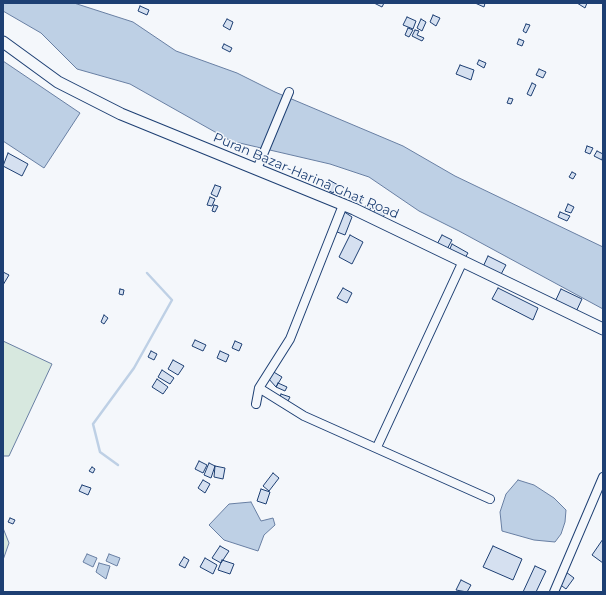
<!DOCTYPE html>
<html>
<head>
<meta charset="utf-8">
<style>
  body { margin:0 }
  #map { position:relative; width:606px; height:595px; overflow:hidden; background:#f4f7fb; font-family:Montserrat,sans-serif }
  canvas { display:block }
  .frame { position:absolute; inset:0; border:4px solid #1d3f73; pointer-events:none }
</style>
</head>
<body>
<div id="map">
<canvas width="606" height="595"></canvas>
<div class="frame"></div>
</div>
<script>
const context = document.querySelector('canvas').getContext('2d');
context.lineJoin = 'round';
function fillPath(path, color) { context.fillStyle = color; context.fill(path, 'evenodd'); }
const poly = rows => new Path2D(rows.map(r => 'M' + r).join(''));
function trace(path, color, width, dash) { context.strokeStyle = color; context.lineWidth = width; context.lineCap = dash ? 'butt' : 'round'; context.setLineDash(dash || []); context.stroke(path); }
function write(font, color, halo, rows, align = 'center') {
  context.font = font + ' Montserrat,sans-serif'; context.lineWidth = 3; context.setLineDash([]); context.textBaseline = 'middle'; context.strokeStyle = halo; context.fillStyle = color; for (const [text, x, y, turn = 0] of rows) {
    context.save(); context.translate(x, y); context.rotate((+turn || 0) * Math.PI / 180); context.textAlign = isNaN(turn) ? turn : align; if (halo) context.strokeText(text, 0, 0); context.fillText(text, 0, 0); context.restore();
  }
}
const green = poly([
  [3,341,52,364,9,456,3,456,3,341],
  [3,528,9,543,3,560,3,528]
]);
fillPath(green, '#d7e8df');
trace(green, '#687fa3', 1);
const water = poly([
  [3,3,74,3,133,22,176,51,237,73,275,92,403,146,455,176,603,247,603,309,459,231,419,211,369,177,330,164,231,141,130,84,77,69,41,33,3,11,3,3],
  [3,61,80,113,44,168,3,141,3,61],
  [518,480,534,485,554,498,566,510,565,522,561,534,555,542,534,540,502,531,500,512,506,494,518,480],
  [251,502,261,521,273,518,275,525,264,535,258,551,224,540,209,525,229,504,251,502],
  [87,554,97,558,93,567,83,562,87,554],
  [109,554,120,558,117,566,106,561,109,554],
  [99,563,110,566,106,579,96,572,99,563]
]);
fillPath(water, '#bed0e5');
trace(water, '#687fa3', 1);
trace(poly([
  [118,465,100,452,93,424,134,368,172,300,147,273]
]), '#bed0e5', 2.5);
const building = poly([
  [374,3,384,3,382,7,374,3],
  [475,3,485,3,484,7,475,3],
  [577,3,587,3,585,8,577,3],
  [140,6,149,10,147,15,138,11,140,6],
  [433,15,440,18,436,26,430,22,433,15],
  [407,17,416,21,413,29,403,25,407,17],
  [227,19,233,22,230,30,223,26,227,19],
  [421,19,426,22,422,31,417,28,421,19],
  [526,24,530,25,526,33,523,31,526,24],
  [408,28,413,30,409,37,405,35,408,28],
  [415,30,419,31,417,35,424,38,422,41,412,36,415,30],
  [519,39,524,41,522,46,517,44,519,39],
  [224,44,232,48,230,52,222,48,224,44],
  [479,60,486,63,484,68,477,64,479,60],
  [460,65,474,70,471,80,456,74,460,65],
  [539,69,546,72,543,78,536,75,539,69],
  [532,83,536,85,531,96,527,94,532,83],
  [509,98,513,99,511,104,507,103,509,98],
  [587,146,593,148,590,154,585,152,587,146],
  [597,151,603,154,602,160,594,156,597,151],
  [8,153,28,164,22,176,3,166,8,153],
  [572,172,576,174,573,179,569,177,572,172],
  [329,180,338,185,333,193,324,188,329,180],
  [215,185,221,187,217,197,211,194,215,185],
  [356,195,363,199,356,209,350,205,356,195],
  [210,197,215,199,212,206,207,205,210,197],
  [368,203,372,207,366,214,362,211,368,203],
  [568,204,574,207,571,213,565,211,568,204],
  [214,205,218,206,215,212,212,211,214,205],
  [376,208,385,214,381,220,372,215,376,208],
  [343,211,352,217,345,235,332,230,343,211],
  [560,212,570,216,567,221,558,217,560,212],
  [350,235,363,242,352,264,339,257,350,235],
  [442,235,452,240,445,253,435,248,442,235],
  [452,244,468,253,463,261,448,253,452,244],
  [488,256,506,265,499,278,482,269,488,256],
  [3,272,9,275,3,285,3,272],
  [343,288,352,293,347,303,337,298,343,288],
  [498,288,538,308,533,320,492,299,498,288],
  [120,289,124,290,123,295,119,294,120,289],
  [561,289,582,299,575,314,554,304,561,289],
  [104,315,108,318,104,324,101,322,104,315],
  [195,340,206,345,203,351,192,346,195,340],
  [235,341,242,344,239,351,232,348,235,341],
  [151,351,157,354,154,360,148,357,151,351],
  [220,351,229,355,226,362,217,358,220,351],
  [173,360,184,366,178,375,168,369,173,360],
  [162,370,174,378,170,384,158,377,162,370],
  [272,371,282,377,276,387,268,378,272,371],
  [157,379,168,387,163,394,152,387,157,379],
  [278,383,287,387,285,391,276,387,278,383],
  [281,394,290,397,287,403,279,400,281,394],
  [199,461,207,465,203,473,195,469,199,461],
  [209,463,215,466,211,478,204,475,209,463],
  [215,466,225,468,223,479,214,477,215,466],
  [92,467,95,469,93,473,89,471,92,467],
  [273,473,279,478,269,491,263,486,273,473],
  [203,480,210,484,205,493,198,488,203,480],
  [82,485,91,488,88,495,79,491,82,485],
  [261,489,270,492,266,504,257,501,261,489],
  [10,518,15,520,13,524,8,522,10,518],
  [603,539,603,563,592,555,603,539],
  [220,546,229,551,221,563,212,558,220,546],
  [493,546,522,559,513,580,483,567,493,546],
  [184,557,189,560,185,568,179,565,184,557],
  [205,558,217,565,213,574,200,567,205,558],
  [222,560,234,564,230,574,218,570,222,560],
  [535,566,546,571,536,592,523,592,535,566],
  [566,572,574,578,566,589,558,583,566,572],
  [461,580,471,585,467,592,456,590,461,580]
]);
fillPath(building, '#d5e0f0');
trace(building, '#1d3f73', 1);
const street = poly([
  [257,169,289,92],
  [259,388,304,416,490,499],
  [256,404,259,388,290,339,343,205],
  [377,447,463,261],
  [554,592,603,477]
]);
const secondary = poly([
  [3,42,58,82,121,114,354,209,603,329]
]);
trace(street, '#1d3f73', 10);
trace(secondary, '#1d3f73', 13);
trace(street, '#f4f7fb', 8);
trace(secondary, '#f4f7fb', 11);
write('13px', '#1d3f73', '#f4f7fb', [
  ["Puran Bazar-Harina Ghat Road",306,176,23]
]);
</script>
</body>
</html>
